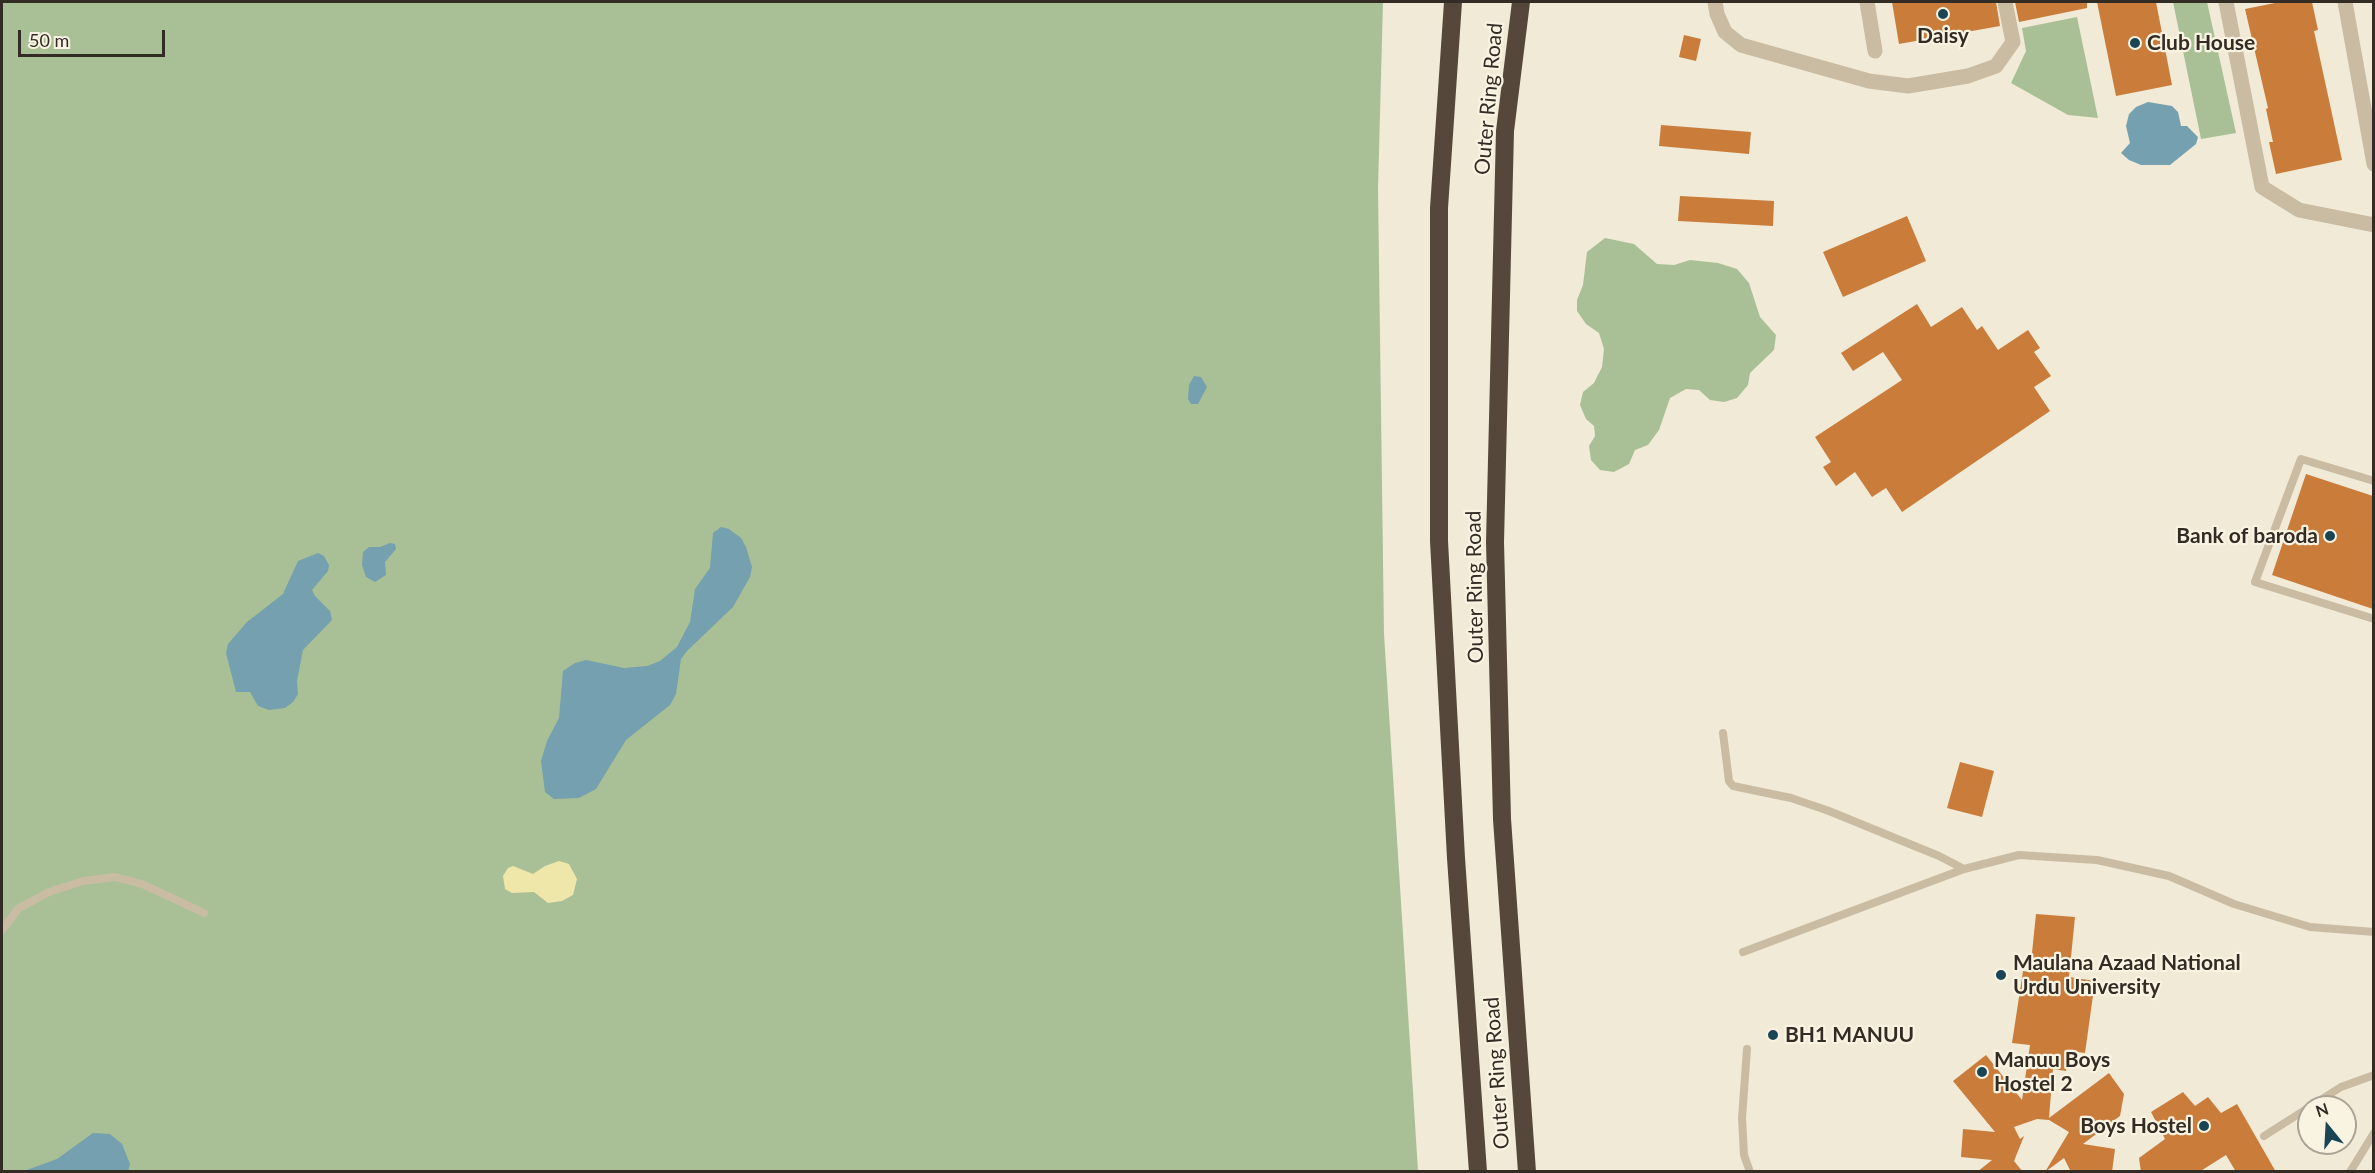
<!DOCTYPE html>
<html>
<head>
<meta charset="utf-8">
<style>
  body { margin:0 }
  #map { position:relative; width:2375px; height:1173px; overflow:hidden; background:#f1ead6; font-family:Lato,sans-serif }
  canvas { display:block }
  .frame { position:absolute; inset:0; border:3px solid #332c24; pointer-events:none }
  .north { position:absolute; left:2297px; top:1095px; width:60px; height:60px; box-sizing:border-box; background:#f9f3e2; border:2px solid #aaa396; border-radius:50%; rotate:342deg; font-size:16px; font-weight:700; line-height:24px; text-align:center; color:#332c24 }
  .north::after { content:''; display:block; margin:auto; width:21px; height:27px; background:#194555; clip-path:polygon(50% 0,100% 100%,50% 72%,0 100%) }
  .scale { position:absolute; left:18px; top:30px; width:147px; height:27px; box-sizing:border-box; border:3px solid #332c24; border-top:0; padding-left:8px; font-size:18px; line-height:21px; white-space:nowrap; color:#332c24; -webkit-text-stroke:4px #f9f3e2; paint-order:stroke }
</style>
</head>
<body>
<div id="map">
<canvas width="2375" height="1173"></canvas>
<div class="frame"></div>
<div class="north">N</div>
<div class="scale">50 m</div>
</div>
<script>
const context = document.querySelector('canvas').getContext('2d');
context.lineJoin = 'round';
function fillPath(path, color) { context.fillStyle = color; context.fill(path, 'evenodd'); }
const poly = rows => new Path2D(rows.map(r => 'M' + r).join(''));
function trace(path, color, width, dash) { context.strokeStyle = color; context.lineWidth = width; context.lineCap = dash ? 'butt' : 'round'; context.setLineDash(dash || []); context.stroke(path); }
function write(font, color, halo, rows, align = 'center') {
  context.font = font + ' Lato,sans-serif'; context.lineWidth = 4.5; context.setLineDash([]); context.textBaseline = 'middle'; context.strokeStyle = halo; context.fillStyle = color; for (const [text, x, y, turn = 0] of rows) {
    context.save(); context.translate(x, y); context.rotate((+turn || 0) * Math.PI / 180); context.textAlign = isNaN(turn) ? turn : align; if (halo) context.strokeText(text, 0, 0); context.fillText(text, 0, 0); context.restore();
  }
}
fillPath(poly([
  [2,2,1383,2,1378,188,1384,634,1418,1171,2,1171],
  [2173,2,2207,2,2236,133,2201,139],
  [2077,17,2098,118,2068,115,2011,83,2026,51,2022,28],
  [1605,238,1634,244,1657,264,1674,265,1690,260,1718,263,1737,269,1749,283,1760,317,1776,335,1774,350,1750,373,1748,385,1737,398,1724,402,1710,400,1699,390,1686,389,1670,398,1659,430,1648,445,1635,450,1629,464,1614,472,1600,470,1591,460,1589,446,1595,436,1594,426,1586,419,1580,405,1583,392,1594,383,1602,367,1604,349,1599,333,1586,324,1577,311,1577,300,1583,285,1587,252]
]), '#a9c096');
fillPath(poly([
  [559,861,569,864,577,879,573,895,562,901,548,903,534,892,512,893,505,889,503,876,508,868,513,866,533,874,545,866]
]), '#efe6aa');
fillPath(poly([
  [2148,102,2172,106,2178,112,2181,126,2187,126,2198,137,2196,144,2170,165,2141,165,2129,160,2121,153,2130,143,2126,126,2129,114,2136,107],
  [1194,376,1201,377,1207,387,1198,404,1191,404,1188,399,1189,385],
  [721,527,729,529,741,538,746,547,752,567,750,577,733,607,687,651,681,659,676,694,670,705,626,740,596,789,579,798,554,799,545,792,541,761,547,741,559,718,563,671,575,663,586,660,624,668,647,666,660,661,677,647,690,622,695,589,710,568,713,533],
  [390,543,395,544,396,549,385,562,386,575,375,582,366,577,362,565,363,552,369,547,380,547],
  [318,553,324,556,329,565,328,571,312,590,315,596,330,611,332,620,303,650,297,681,298,694,293,702,285,708,269,710,258,706,250,692,236,692,226,653,228,644,247,622,283,594,298,561],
  [93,1133,110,1134,122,1144,130,1164,128,1171,24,1171,57,1159]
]), '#74a0af');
fillPath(poly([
  [1892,2,1996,2,2000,26,1899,44],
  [2015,2,2087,2,2087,8,2019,22],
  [2097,2,2156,2,2172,85,2116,96],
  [2280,2,2312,2,2318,30,2314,31,2342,160,2276,174,2269,142,2273,142,2266,109,2268,108,2245,9],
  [1684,35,1701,39,1696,61,1679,57],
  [1661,125,1751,132,1749,154,1659,146],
  [1680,196,1774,201,1773,226,1678,221],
  [1907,216,1926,261,1843,297,1823,252],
  [1917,304,1931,327,1962,307,1977,330,1982,326,1998,350,2028,330,2040,348,2034,352,2051,376,2034,387,2050,411,1902,512,1886,488,1872,497,1855,472,1836,486,1823,467,1831,462,1815,437,1902,380,1883,352,1853,371,1841,353],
  [2306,474,2373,496,2373,609,2272,575],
  [1960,762,1994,771,1982,817,1947,808],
  [2036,914,2075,917,2069,977,2095,981,2085,1053,2069,1051,2066,1071,2053,1069,2049,1118,2109,1073,2124,1094,2120,1116,2083,1144,2115,1149,2112,1172,2071,1172,2064,1158,2045,1172,2069,1132,2049,1120,2037,1119,2014,1127,2020,1139,2024,1136,2014,1161,2023,1172,1977,1172,1992,1160,1961,1157,1963,1129,1995,1132,1953,1081,1986,1055,2022,1100,2030,1045,2012,1043,2023,971,2030,972],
  [2183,1092,2195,1106,2208,1097,2221,1113,2237,1104,2276,1172,2236,1172,2226,1155,2199,1172,2141,1172,2139,1158,2165,1139,2151,1112]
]), '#ca7c3b');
trace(poly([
  [2374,481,2301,459,2255,582,2374,619],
  [1723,733,1729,781,1733,786,1791,798,1829,811,1939,856,1964,869],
  [2,930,19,908,49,892,83,881,115,877,142,884,204,913],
  [1743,952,1964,869,2019,855,2097,860,2169,876,2234,904,2310,927,2374,932],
  [1747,1049,1742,1118,1744,1155,1750,1172],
  [2264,1136,2341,1087,2374,1075],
  [2350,1172,2374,1133]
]), '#c9bca2', 8);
trace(poly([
  [1715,2,1717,14,1725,32,1741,45,1869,81,1908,86,1968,76,1996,66,2013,42,2005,2],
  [1867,2,1875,51],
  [2226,2,2262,187,2299,210,2374,225],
  [2345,2,2374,164]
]), '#c9bca2', 15);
trace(poly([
  [1453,2,1439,208,1439,541,1456,858,1478,1172],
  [1521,2,1505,131,1495,542,1502,819,1527,1172]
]), '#55483b', 18);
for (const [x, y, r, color] of [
  [1943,14,6,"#194555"],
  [2135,43,6,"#194555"],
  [2330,536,6,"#194555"],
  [2001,975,6,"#194555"],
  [1773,1035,6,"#194555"],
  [1982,1072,6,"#194555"],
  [2204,1126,6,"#194555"]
]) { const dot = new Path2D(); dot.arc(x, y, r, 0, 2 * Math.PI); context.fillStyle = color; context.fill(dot); trace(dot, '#f9f3e2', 2); }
write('bold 21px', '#332c24', '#f9f3e2', [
  ["Daisy",1943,36,"center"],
  ["Club House",2147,43],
  ["Bank of baroda",2318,536,"right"],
  ["Maulana Azaad National",2013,963],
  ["Urdu University",2013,987],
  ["BH1 MANUU",1785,1035],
  ["Manuu Boys",1994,1060],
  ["Hostel 2",1994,1084],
  ["Boys Hostel",2192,1126,"right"]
], 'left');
write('21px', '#332c24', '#f9f3e2', [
  ["Outer Ring Road",1489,99,-85],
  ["Outer Ring Road",1475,587,-91],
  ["Outer Ring Road",1497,1073,-94]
]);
</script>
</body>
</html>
